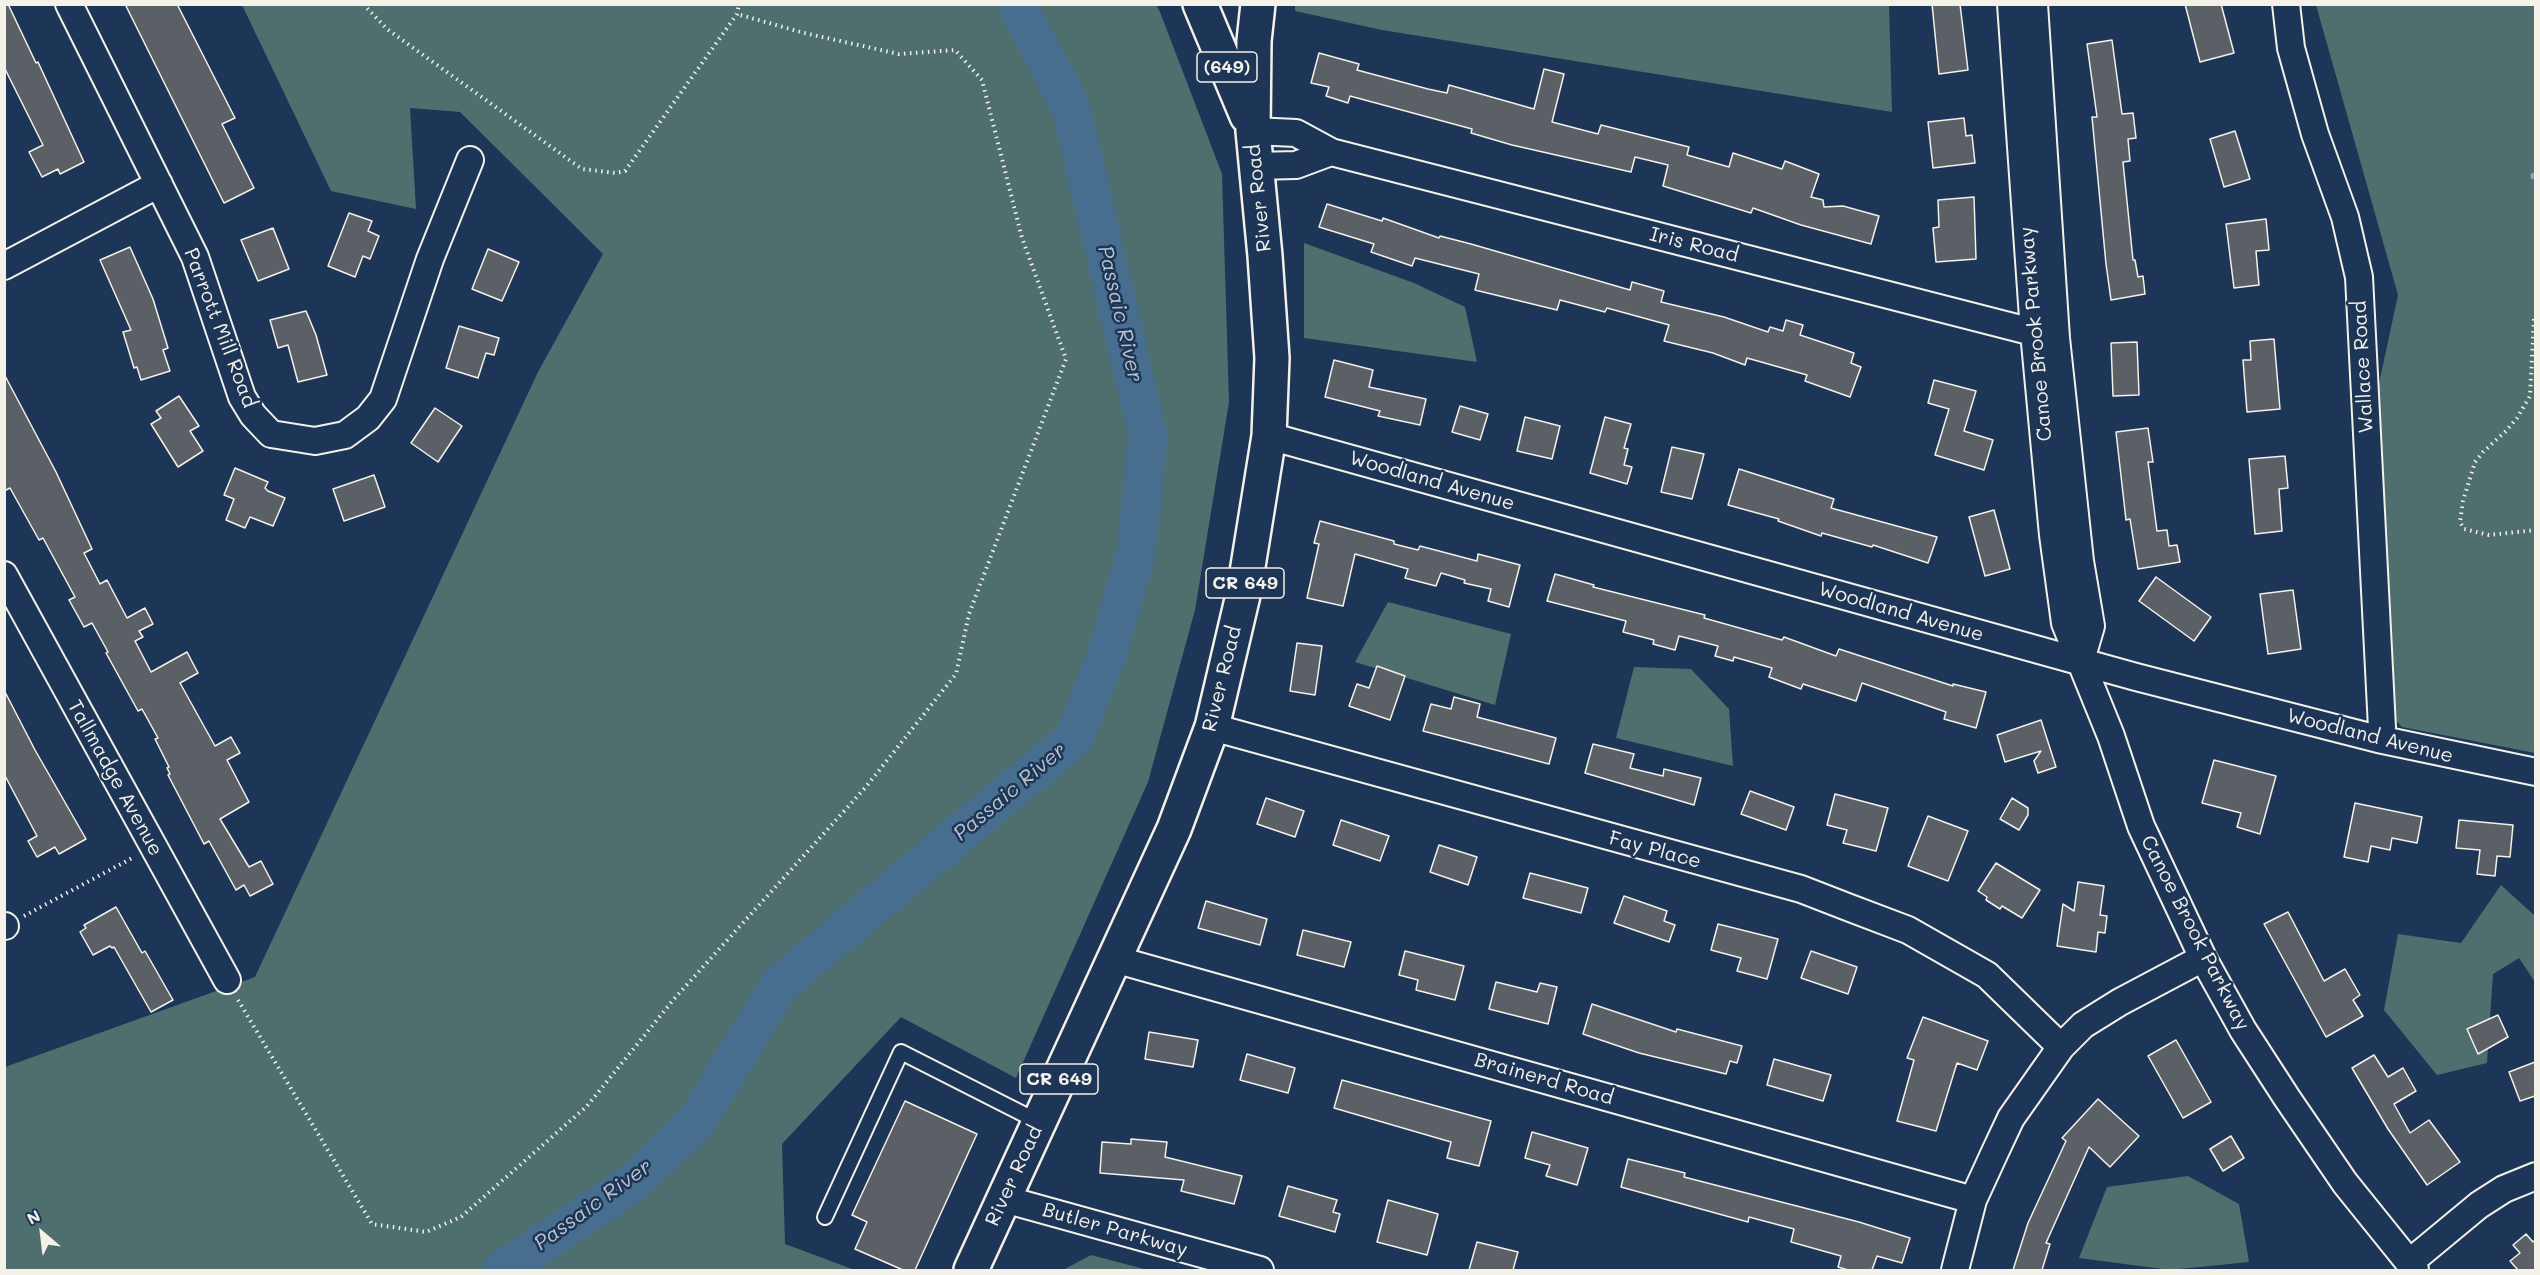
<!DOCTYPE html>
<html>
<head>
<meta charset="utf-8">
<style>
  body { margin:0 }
  #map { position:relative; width:2540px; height:1275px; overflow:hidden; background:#1d3557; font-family:Mali,sans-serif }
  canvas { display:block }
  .frame { position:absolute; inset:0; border:6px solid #f4f1e8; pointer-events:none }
  .north { position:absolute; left:12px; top:1203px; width:60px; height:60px; -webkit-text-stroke:4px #1d3557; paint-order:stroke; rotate:332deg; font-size:16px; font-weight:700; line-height:24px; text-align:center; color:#f4f1e8 }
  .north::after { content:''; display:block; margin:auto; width:21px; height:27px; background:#f4f1e8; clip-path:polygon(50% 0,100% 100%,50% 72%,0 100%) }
</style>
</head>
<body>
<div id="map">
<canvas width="2540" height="1275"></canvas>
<div class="frame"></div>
<div class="north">N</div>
</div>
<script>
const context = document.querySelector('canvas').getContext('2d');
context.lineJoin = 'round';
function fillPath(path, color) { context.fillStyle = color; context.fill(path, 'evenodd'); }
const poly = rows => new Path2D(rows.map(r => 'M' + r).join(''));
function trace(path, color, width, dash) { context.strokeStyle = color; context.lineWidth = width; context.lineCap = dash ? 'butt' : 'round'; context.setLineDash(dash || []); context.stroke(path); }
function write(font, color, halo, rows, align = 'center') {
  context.font = font + ' Mali,sans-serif'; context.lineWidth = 5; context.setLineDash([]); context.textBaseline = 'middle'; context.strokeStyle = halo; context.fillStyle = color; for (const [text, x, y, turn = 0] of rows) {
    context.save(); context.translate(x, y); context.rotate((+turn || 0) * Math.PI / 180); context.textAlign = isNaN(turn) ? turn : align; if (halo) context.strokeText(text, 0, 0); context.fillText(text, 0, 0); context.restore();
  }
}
fillPath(poly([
  [242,5,1156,5,1160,12,1222,174,1229,402,1195,610,1148,782,1016,1078,901,1017,782,1144,785,1244,855,1270,5,1270,5,1067,255,977,538,372,603,254,460,112,410,108,416,209,331,191],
  [1295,5,1889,5,1892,112,1382,30,1295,11],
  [2316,5,2535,5,2535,753,2402,727,2388,712,2378,388,2398,295],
  [1304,243,1414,283,1465,307,1477,362,1304,338],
  [1388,602,1511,634,1495,705,1355,662],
  [1634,667,1691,669,1729,709,1733,766,1616,738],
  [2501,885,2535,916,2535,982,2519,958,2493,974,2487,1063,2437,1075,2384,1010,2398,934,2461,943],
  [2188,1176,2239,1204,2249,1262,2170,1270,2079,1258,2107,1187],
  [1091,1255,1148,1270,1063,1270]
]), '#4e6f6e');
trace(poly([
  [2534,176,2536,176]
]), '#8ca2b3', 7);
trace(poly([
  [502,1270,634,1182,696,1122,780,984,1074,738,1105,660,1136,553,1148,436,1071,108,1017,4]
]), '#476e8f', 39);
const building = poly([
  [4,4,8,4,36,63,38,62,84,162,60,174,58,169,42,177,29,152,43,145,4,67,4,4],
  [125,4,177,4,235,118,222,124,254,188,224,203,125,4],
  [1932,4,1960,4,1968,70,1939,74,1932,4],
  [2185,4,2221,4,2234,53,2200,62,2185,4],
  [2112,40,2122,114,2133,113,2136,138,2128,139,2130,161,2123,162,2133,260,2135,260,2138,277,2143,276,2145,294,2111,300,2106,264,2092,117,2097,117,2087,44,2112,40],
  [1319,53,1359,64,1357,70,1428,89,1447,93,1449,85,1534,109,1544,69,1564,74,1552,122,1598,134,1601,125,1689,147,1687,155,1729,167,1733,153,1782,169,1785,161,1819,174,1811,197,1823,200,1824,207,1843,206,1879,216,1871,244,1801,225,1753,208,1751,213,1663,186,1668,165,1635,157,1631,172,1512,145,1471,133,1472,129,1350,96,1348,103,1326,96,1329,87,1311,83,1319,53],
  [1964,118,1966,136,1972,135,1975,163,1933,168,1928,122,1964,118],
  [2235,131,2250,179,2224,187,2210,139,2235,131],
  [1974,197,1976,259,1936,262,1933,228,1939,227,1938,200,1974,197],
  [1327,204,1382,221,1383,218,1439,238,1440,236,1471,244,1630,290,1632,282,1664,291,1661,302,1724,317,1768,332,1770,327,1783,331,1786,320,1803,325,1800,335,1854,353,1851,363,1861,367,1850,397,1805,381,1807,375,1747,358,1745,365,1713,353,1664,341,1669,325,1607,308,1605,312,1560,300,1557,310,1475,290,1479,274,1415,258,1412,266,1371,252,1374,244,1319,227,1327,204],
  [349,213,372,221,368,231,379,236,370,259,363,256,355,277,328,266,349,213],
  [2266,219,2269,250,2256,251,2259,285,2234,288,2226,224,2266,219],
  [273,228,289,269,258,281,241,240,273,228],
  [130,247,153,299,168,348,163,350,170,371,141,380,137,367,134,368,123,332,131,330,100,260,130,247],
  [488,249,519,262,502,301,472,289,488,249],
  [306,311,316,335,327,375,298,382,288,345,278,348,270,320,306,311],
  [459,326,499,338,494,355,486,353,478,378,446,368,459,326],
  [2274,339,2280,409,2247,412,2243,360,2251,360,2250,341,2274,339],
  [2137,342,2139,395,2113,396,2111,343,2137,342],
  [1334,360,1373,370,1369,387,1426,399,1420,425,1378,416,1380,411,1325,397,1334,360],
  [4,374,56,472,92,549,84,553,100,584,107,580,127,618,145,608,153,624,139,631,143,637,135,641,151,672,187,652,198,673,180,683,215,746,231,737,240,753,227,760,249,802,220,819,249,867,261,861,273,884,250,896,244,885,236,890,209,841,204,844,168,775,170,774,167,768,169,767,155,739,158,738,142,709,138,711,106,653,108,652,92,623,84,627,69,600,75,597,43,538,39,540,10,488,4,491,4,374],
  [1934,380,1976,391,1964,431,1993,440,1984,470,1935,455,1949,409,1928,403,1934,380],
  [179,396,199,426,190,431,203,451,178,467,151,424,161,418,156,411,179,396],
  [1460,406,1488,414,1480,440,1452,432,1460,406],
  [435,408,462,426,438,462,411,443,435,408],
  [1525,417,1560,426,1552,459,1517,451,1525,417],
  [1605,417,1631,424,1624,448,1628,449,1624,465,1632,467,1627,484,1590,473,1605,417],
  [2148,428,2153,462,2148,462,2157,531,2167,530,2169,546,2177,545,2180,562,2138,569,2130,519,2126,520,2116,432,2148,428],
  [1672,447,1704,454,1692,499,1661,492,1672,447],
  [2285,456,2288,488,2279,489,2282,531,2255,534,2249,459,2285,456],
  [235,468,268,482,265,488,268,491,285,498,273,526,250,517,245,528,226,520,234,499,224,495,235,468],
  [1739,469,1834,499,1831,508,1937,537,1928,563,1873,545,1872,547,1822,533,1821,536,1778,521,1779,519,1728,505,1739,469],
  [374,475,385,507,344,521,333,489,374,475],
  [1994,510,2010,569,1985,576,1969,517,1994,510],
  [1320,521,1394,541,1394,544,1418,550,1420,546,1477,561,1478,554,1520,565,1509,607,1488,601,1491,589,1464,583,1465,580,1441,573,1436,586,1405,578,1408,569,1355,554,1343,606,1307,598,1319,544,1314,543,1320,521],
  [1555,574,1594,585,1593,587,1705,615,1704,618,1782,640,1784,637,1836,656,1839,649,1953,686,1953,684,1986,692,1976,728,1944,719,1946,712,1862,683,1856,701,1803,684,1801,689,1769,677,1772,668,1734,657,1733,661,1715,656,1718,646,1679,636,1675,650,1653,644,1654,640,1623,632,1626,621,1547,601,1555,574],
  [2156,577,2211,617,2194,641,2139,601,2156,577],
  [2293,590,2301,649,2268,654,2260,594,2293,590],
  [1297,643,1322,646,1315,695,1290,691,1297,643],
  [1377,666,1405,676,1390,720,1349,706,1357,684,1369,688,1377,666],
  [4,690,35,750,86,839,59,854,55,847,37,857,28,841,37,836,4,774,4,690],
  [1454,697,1480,704,1477,717,1556,738,1549,764,1423,731,1431,704,1451,709,1454,697],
  [2041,720,2056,767,2038,773,2034,761,2041,751,2005,762,1997,735,2041,720],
  [1593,744,1634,754,1630,768,1663,776,1664,769,1701,778,1694,805,1585,773,1593,744],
  [2214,760,2276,776,2260,834,2237,827,2241,813,2202,803,2214,760],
  [1750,791,1794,807,1786,830,1741,814,1750,791],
  [1835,794,1888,808,1876,851,1843,843,1847,830,1827,825,1835,794],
  [1266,798,1304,811,1295,837,1257,824,1266,798],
  [2012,798,2028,808,2028,815,2019,830,2000,819,2012,798],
  [2355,803,2422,817,2417,843,2392,838,2390,850,2371,846,2368,862,2344,857,2355,803],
  [1928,816,1968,831,1948,881,1908,866,1928,816],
  [1341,820,1389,836,1380,861,1333,845,1341,820],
  [2459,820,2513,825,2510,857,2497,856,2495,876,2477,874,2480,850,2456,848,2459,820],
  [1439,845,1477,857,1468,885,1430,872,1439,845],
  [1996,863,2040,890,2022,918,2002,906,2000,909,1986,900,1987,897,1978,891,1996,863],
  [1530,873,1588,888,1581,913,1523,898,1530,873],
  [2078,882,2104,886,2100,915,2107,916,2105,933,2098,932,2096,952,2057,946,2063,904,2074,911,2078,882],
  [1624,896,1667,911,1664,921,1675,925,1669,942,1614,923,1624,896],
  [1206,901,1267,919,1260,945,1198,928,1206,901],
  [116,907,142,953,145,951,173,1000,151,1012,114,947,112,948,110,946,93,955,80,932,86,928,84,925,116,907],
  [2288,912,2324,981,2345,969,2360,995,2353,1000,2363,1016,2326,1037,2264,924,2288,912],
  [1718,924,1778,939,1767,979,1737,971,1741,958,1711,950,1718,924],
  [1303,930,1351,942,1344,967,1297,955,1303,930],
  [1405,951,1464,966,1455,1000,1416,990,1418,980,1399,975,1405,951],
  [1811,951,1857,967,1848,994,1801,978,1811,951],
  [1496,982,1537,992,1540,983,1557,987,1548,1024,1489,1009,1496,982],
  [1592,1004,1676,1032,1677,1029,1742,1046,1737,1063,1730,1061,1726,1074,1639,1053,1583,1034,1592,1004],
  [2498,1015,2508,1037,2478,1054,2467,1029,2498,1015],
  [1923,1017,1988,1041,1977,1070,1957,1063,1936,1131,1897,1121,1914,1060,1907,1058,1923,1017],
  [1149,1032,1198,1040,1193,1067,1145,1059,1149,1032],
  [2176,1040,2211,1102,2183,1118,2148,1056,2176,1040],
  [1247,1054,1295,1068,1288,1093,1240,1080,1247,1054],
  [2374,1055,2388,1077,2403,1068,2416,1091,2394,1104,2410,1133,2429,1120,2460,1162,2427,1185,2388,1129,2352,1068,2374,1055],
  [1774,1059,1831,1075,1823,1101,1767,1085,1774,1059],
  [2535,1062,2535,1096,2520,1101,2509,1072,2535,1062],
  [1342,1080,1491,1121,1479,1166,1447,1158,1451,1142,1334,1108,1342,1080],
  [2098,1099,2139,1136,2110,1167,2089,1147,2046,1243,2050,1244,2042,1270,2013,1270,2028,1223,2066,1141,2062,1138,2098,1099],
  [905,1101,977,1134,915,1270,903,1270,855,1249,867,1222,852,1215,905,1101],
  [1532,1132,1588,1148,1577,1185,1546,1176,1550,1165,1525,1158,1532,1132],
  [2231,1136,2244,1158,2223,1171,2210,1149,2231,1136],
  [1131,1139,1167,1142,1165,1157,1242,1176,1234,1204,1181,1191,1184,1180,1100,1173,1102,1142,1131,1144,1131,1139],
  [1628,1159,1685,1173,1684,1177,1859,1222,1910,1238,1902,1263,1877,1256,1872,1270,1848,1270,1838,1267,1841,1256,1791,1242,1794,1229,1749,1217,1748,1222,1621,1187,1628,1159],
  [1288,1186,1337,1200,1333,1212,1340,1214,1335,1232,1279,1216,1288,1186],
  [1388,1200,1438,1214,1427,1255,1377,1242,1388,1200],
  [2526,1234,2533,1242,2535,1240,2535,1270,2518,1270,2510,1261,2520,1253,2513,1245,2526,1234],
  [1477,1242,1518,1252,1513,1270,1469,1270,1477,1242]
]);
fillPath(building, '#5b6066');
trace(building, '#f4f1e8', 1.5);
const service = poly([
  [825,1217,901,1052,1039,1122]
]);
const minor = poly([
  [69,4,195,257,242,397,253,415,271,434,315,441,345,435,368,418,383,399,430,259,470,160],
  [2011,4,2034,332,2053,535,2065,623,2111,736,2141,826,2203,958,2243,1030,2287,1098,2345,1183,2415,1270],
  [2034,4,2056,338,2080,561,2091,626,2081,660],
  [2286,4,2291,48,2315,134,2345,217,2359,277,2382,728,2378,739],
  [1253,131,1296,133,1331,152,2056,338],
  [1256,166,1296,165,1331,152],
  [4,266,159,184],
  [1269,436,2136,677,2378,739,2536,772],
  [4,575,227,980],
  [1212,727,1801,889,1850,908,1908,930,1987,975,2061,1047],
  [4,926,5,926],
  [1114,959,1973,1200],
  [1004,1199,1260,1270],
  [2409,1263,2479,1205,2504,1189,2536,1176],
  [1955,1270,1973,1200,1995,1152,2011,1118,2061,1047,2083,1025,2120,1002,2203,958]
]);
const primary = poly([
  [1200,4,1247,116],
  [971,1270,1174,829,1212,727,1244,591,1269,436,1272,358,1265,256,1253,131,1254,41,1258,4]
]);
trace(service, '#f4f1e8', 18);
trace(minor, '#f4f1e8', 30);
trace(primary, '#f4f1e8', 38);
trace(poly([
  [363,4,387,29,582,169,616,173,625,171,737,14,739,4],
  [2534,319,2530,396,2517,418,2506,431,2483,452,2475,462,2463,501,2460,522,2464,529,2489,535,2536,530],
  [24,916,134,857],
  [238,1000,372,1224,426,1232,461,1217,587,1106,674,999,865,788,956,674,969,614,1066,359,1022,238,982,80,955,50,899,54,804,33,737,14]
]), '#f4f1e8', 4, [1.5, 4.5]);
trace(service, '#1d3557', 14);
trace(minor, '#1d3557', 26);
trace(primary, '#1d3557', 33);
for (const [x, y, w] of [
  [1227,67,60],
  [1245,583,78],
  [1059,1079,78]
]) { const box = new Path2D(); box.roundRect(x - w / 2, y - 15, w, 30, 4.5); context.fillStyle = '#1d3557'; context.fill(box); trace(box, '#f4f1e8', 1.5); }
write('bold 18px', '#f4f1e8', null, [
  ["(649)",1227,67],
  ["CR 649",1245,583],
  ["CR 649",1059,1079]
]);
write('20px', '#f4f1e8', '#1d3557', [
  ["River Road",1259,198,-96],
  ["Iris Road",1694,245,14],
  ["Parrott Mill Road",220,328,69],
  ["Canoe Brook Parkway",2036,334,-95],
  ["Wallace Road",2363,367,-93],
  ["Woodland Avenue",1432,481,16],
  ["Woodland Avenue",1901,612,16],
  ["River Road",1222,679,-76],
  ["Woodland Avenue",2370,736,14],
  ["Tallmadge Avenue",115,778,61],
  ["Fay Place",1655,850,15],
  ["Canoe Brook Parkway",2195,933,63],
  ["Brainerd Road",1544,1079,16],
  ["River Road",1014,1176,-65],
  ["Butler Parkway",1115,1230,16]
]);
write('italic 21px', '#b7c3c9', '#1d3557', [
  ["Passaic River",1120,314,77],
  ["Passaic River",1010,792,-40],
  ["Passaic River",593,1205,-36]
]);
</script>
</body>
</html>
